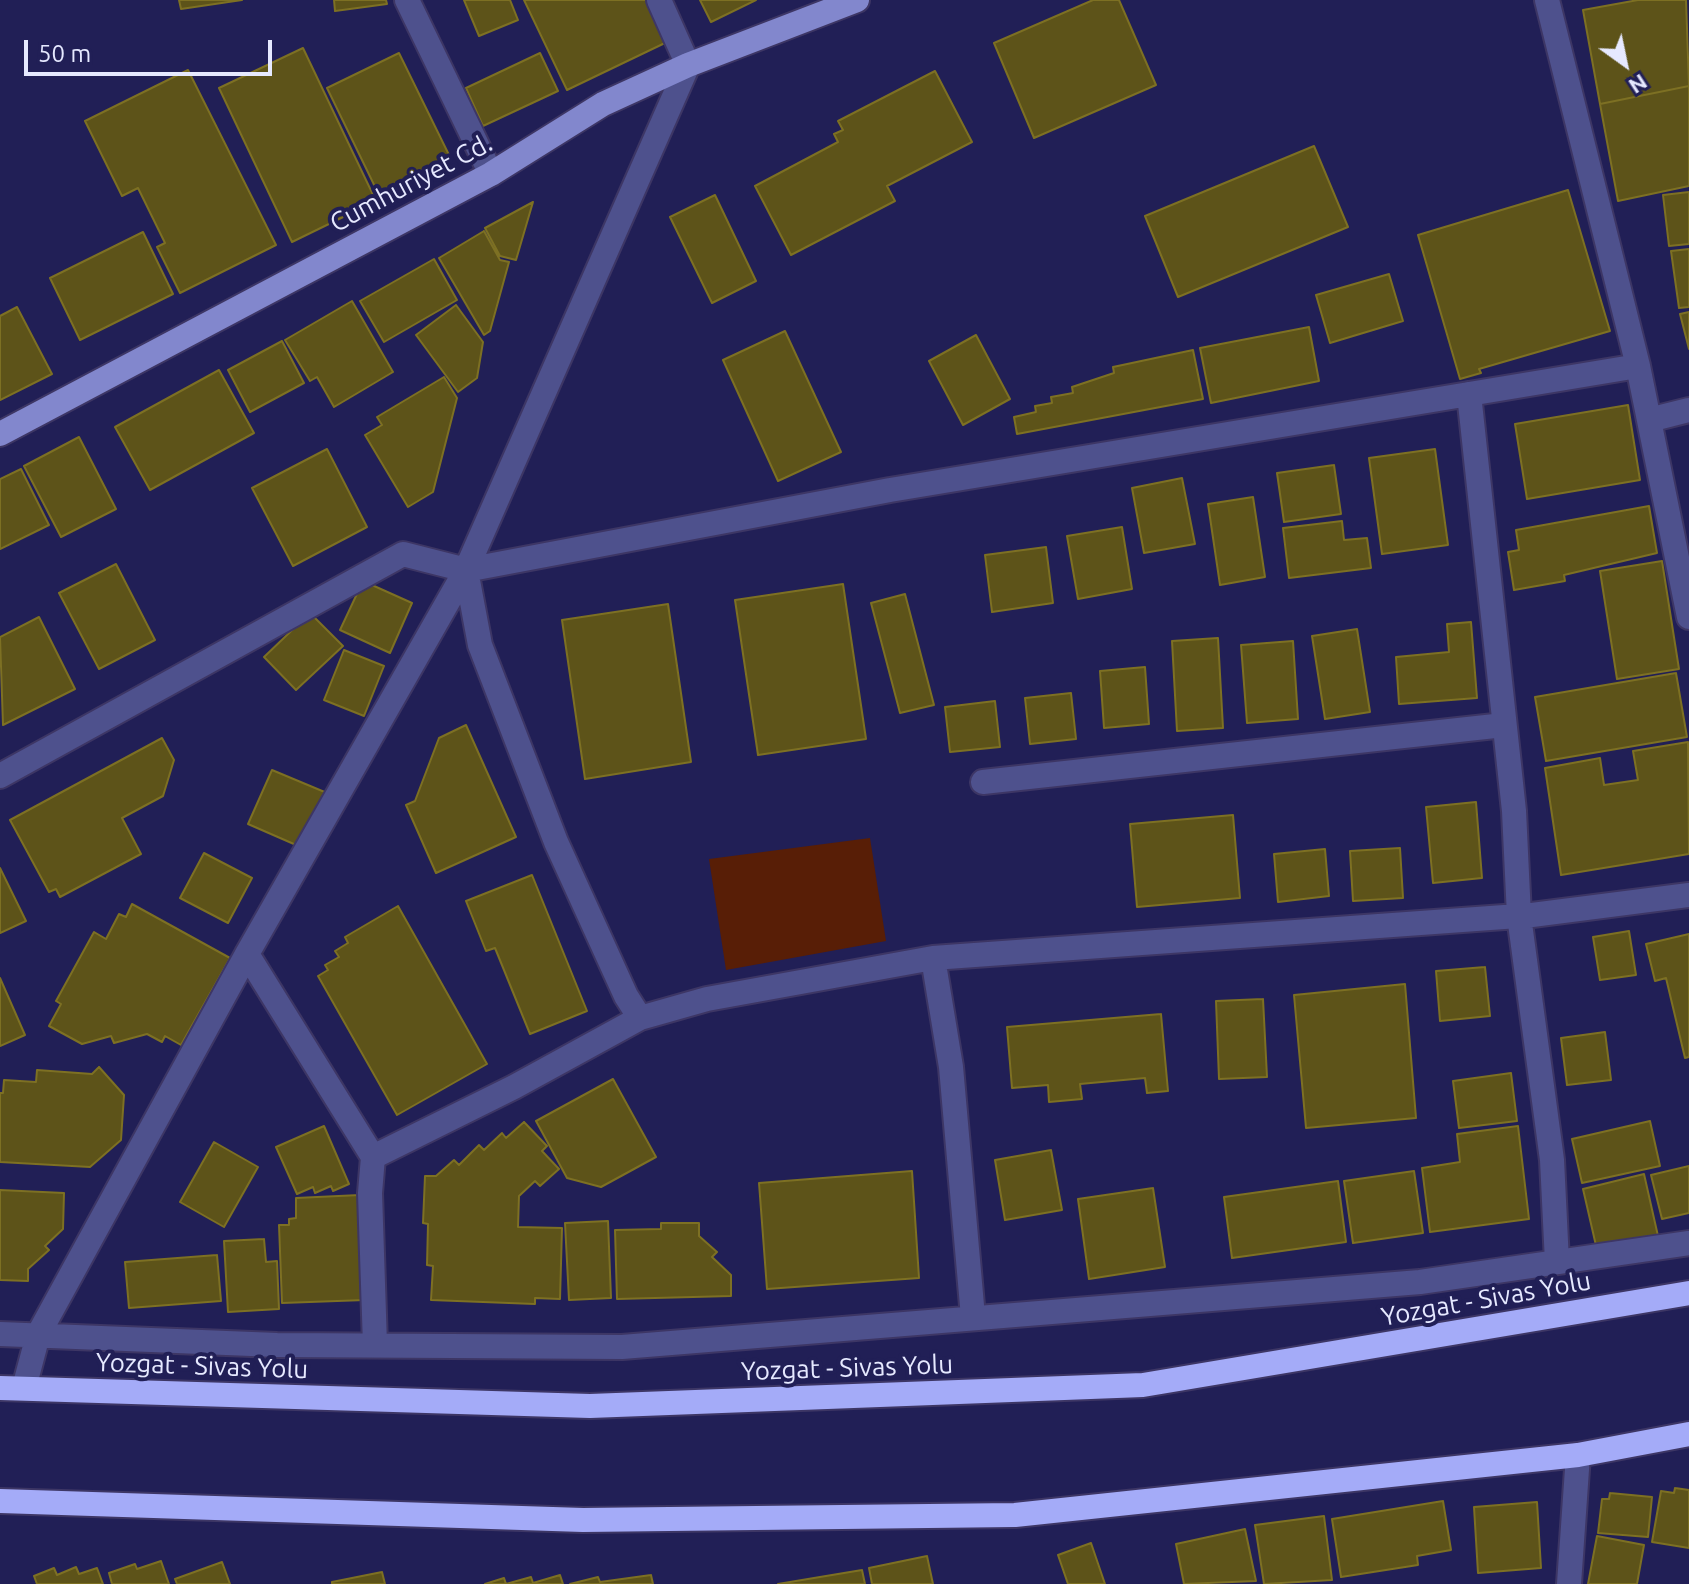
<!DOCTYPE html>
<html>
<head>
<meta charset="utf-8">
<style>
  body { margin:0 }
  #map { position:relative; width:1689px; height:1584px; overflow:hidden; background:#211f56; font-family:Ubuntu,sans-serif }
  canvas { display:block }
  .north { position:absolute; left:1585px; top:24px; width:80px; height:80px; -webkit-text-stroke:6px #211f56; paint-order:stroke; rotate:147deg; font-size:22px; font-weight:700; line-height:32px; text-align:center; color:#e6e9ff }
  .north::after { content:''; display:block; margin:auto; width:28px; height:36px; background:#e6e9ff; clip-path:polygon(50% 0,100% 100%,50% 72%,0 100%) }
  .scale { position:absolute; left:24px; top:40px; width:248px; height:36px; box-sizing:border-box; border:4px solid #e6e9ff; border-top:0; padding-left:10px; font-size:24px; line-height:28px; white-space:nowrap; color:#e6e9ff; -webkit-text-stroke:6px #211f56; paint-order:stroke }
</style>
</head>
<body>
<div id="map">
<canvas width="1689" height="1584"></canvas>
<div class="north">N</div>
<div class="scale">50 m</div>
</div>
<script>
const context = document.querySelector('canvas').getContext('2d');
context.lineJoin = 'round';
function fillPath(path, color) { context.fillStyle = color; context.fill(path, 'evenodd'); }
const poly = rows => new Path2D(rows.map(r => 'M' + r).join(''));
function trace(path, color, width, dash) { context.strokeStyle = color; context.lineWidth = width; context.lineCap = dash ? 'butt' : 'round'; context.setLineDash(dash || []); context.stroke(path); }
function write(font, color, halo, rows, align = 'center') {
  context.font = font + ' Ubuntu,sans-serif'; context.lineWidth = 8; context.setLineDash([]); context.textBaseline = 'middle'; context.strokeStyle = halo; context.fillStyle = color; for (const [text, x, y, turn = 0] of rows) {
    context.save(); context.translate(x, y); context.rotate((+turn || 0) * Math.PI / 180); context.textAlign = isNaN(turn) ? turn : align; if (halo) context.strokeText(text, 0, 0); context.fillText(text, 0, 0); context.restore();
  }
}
fillPath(poly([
  [870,838,886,941,726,970,709,859]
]), '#581e06');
const building = poly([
  [179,0,242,0,181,9,179,0],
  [334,0,386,0,387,4,335,11,334,0],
  [464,0,510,0,518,20,479,36,464,0],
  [524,0,647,0,667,42,567,90,524,0],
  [700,0,756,0,711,22,700,0],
  [1093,0,1119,0,1156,85,1034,138,994,43,1093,0],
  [1638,0,1686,0,1689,86,1600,104,1583,10,1638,0],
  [303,48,376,201,292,242,219,88,303,48],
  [399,53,451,159,379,195,327,88,399,53],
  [540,53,558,91,483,126,466,88,540,53],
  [188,70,276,245,180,293,157,247,165,243,138,188,122,196,85,121,188,70],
  [935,71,972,142,887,186,895,201,791,255,755,186,838,142,834,134,843,130,838,121,935,71],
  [1689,86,1689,186,1618,201,1600,104,1689,86],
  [1314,146,1348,227,1178,297,1145,216,1314,146],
  [1568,190,1610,331,1479,369,1481,373,1460,379,1418,235,1568,190],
  [1689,192,1689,244,1669,246,1663,195,1689,192],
  [715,195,756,281,712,303,670,217,715,195],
  [533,202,516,260,500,256,485,228,533,202],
  [484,231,500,260,509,262,490,331,484,335,439,258,484,231],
  [143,232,173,294,80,340,50,278,143,232],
  [1689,249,1689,307,1679,308,1671,251,1689,249],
  [434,259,457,300,384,342,360,301,434,259],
  [1389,274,1403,321,1330,343,1316,295,1389,274],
  [352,301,393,372,334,407,317,377,310,381,285,340,352,301],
  [456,305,483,342,477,378,458,392,416,335,456,305],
  [17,307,52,374,0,400,0,316,17,307],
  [1689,312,1689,349,1680,314,1689,312],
  [1309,327,1319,381,1211,403,1200,348,1309,327],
  [785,331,841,452,778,481,723,360,785,331],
  [976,335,1010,399,963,425,929,361,976,335],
  [282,341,304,383,250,412,228,370,282,341],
  [1193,350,1203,399,1017,434,1014,417,1036,412,1035,406,1052,403,1051,397,1073,393,1072,387,1114,373,1113,367,1193,350],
  [219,370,254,433,150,490,115,427,219,370],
  [444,377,457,398,433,492,408,507,365,435,382,425,377,417,444,377],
  [1628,405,1640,480,1527,499,1515,424,1628,405],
  [79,437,116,509,61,537,24,466,79,437],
  [327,449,367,527,293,566,252,488,327,449],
  [1435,449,1448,545,1382,554,1369,458,1435,449],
  [1334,465,1341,514,1284,522,1277,473,1334,465],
  [21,469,49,525,0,549,0,479,21,469],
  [1182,478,1195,544,1144,553,1132,488,1182,478],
  [1253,497,1265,577,1220,585,1208,504,1253,497],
  [1649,506,1657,553,1564,575,1565,581,1514,590,1508,552,1519,550,1516,530,1649,506],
  [1342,521,1344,540,1367,538,1371,568,1289,578,1283,528,1342,521],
  [1122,527,1132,589,1078,599,1067,536,1122,527],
  [1046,547,1053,603,992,612,985,555,1046,547],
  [1662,561,1679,669,1617,679,1600,571,1662,561],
  [116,564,155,640,99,669,59,593,116,564],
  [363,581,412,603,390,653,340,630,363,581],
  [843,584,866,739,758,755,735,600,843,584],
  [905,594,934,705,900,713,871,603,905,594],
  [668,604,691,762,585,779,562,620,668,604],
  [310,613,343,646,296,690,264,657,310,613],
  [39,617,75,689,3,725,0,637,39,617],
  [1471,622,1477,698,1399,704,1396,657,1449,652,1447,624,1471,622],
  [1357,629,1370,712,1325,719,1312,636,1357,629],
  [1218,638,1223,728,1177,731,1172,641,1218,638],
  [1293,641,1298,719,1247,723,1241,645,1293,641],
  [344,650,384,666,364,716,324,700,344,650],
  [1145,667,1149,724,1104,728,1100,671,1145,667],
  [1676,673,1687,737,1546,761,1535,697,1676,673],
  [1071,693,1076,739,1030,744,1025,698,1071,693],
  [995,701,1000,747,950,752,945,707,995,701],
  [466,725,516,837,436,873,406,805,415,801,439,738,466,725],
  [162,738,174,760,163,796,122,818,141,854,60,897,56,889,49,892,10,820,162,738],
  [1688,742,1689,854,1561,875,1545,768,1600,758,1604,785,1638,780,1633,751,1688,742],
  [272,770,327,793,303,848,248,824,272,770],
  [1476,802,1482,878,1433,883,1426,807,1476,802],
  [1233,815,1240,898,1137,907,1130,824,1233,815],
  [1400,848,1403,898,1353,901,1350,851,1400,848],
  [1325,849,1329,896,1278,902,1274,854,1325,849],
  [204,853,252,878,228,923,180,898,204,853],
  [0,868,26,921,0,933,0,868],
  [532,875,587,1011,530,1034,495,948,486,951,466,901,532,875],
  [132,904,230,958,181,1045,165,1036,162,1042,147,1034,114,1043,111,1036,82,1044,49,1026,61,1004,56,1001,94,932,106,939,119,914,126,917,132,904],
  [398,906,487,1064,397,1115,318,976,328,970,325,965,339,957,335,951,348,943,345,937,398,906],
  [1629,931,1636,975,1600,980,1593,937,1629,931],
  [1689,934,1689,1057,1685,1058,1666,978,1655,981,1646,944,1689,934],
  [1485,967,1490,1016,1440,1021,1436,971,1485,967],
  [0,978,25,1035,0,1046,0,978],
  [1405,984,1416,1118,1306,1128,1294,995,1405,984],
  [1263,999,1267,1077,1219,1079,1216,1001,1263,999],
  [1161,1014,1168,1091,1147,1093,1145,1078,1080,1084,1082,1099,1049,1102,1048,1085,1012,1088,1007,1027,1161,1014],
  [1605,1032,1611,1080,1567,1085,1561,1038,1605,1032],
  [99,1067,124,1095,121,1140,90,1167,0,1162,0,1093,3,1093,4,1080,36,1082,37,1070,92,1074,99,1067],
  [1511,1073,1517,1121,1459,1128,1453,1081,1511,1073],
  [613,1079,656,1157,601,1187,567,1178,536,1121,613,1079],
  [1650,1121,1660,1166,1582,1183,1572,1139,1650,1121],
  [524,1122,547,1146,542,1151,559,1169,540,1186,535,1181,519,1196,518,1227,562,1228,560,1299,535,1298,535,1304,431,1300,433,1266,427,1265,428,1224,423,1223,425,1176,436,1176,454,1160,459,1165,479,1145,484,1150,502,1133,506,1138,524,1122],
  [324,1126,349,1184,333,1191,331,1186,315,1193,313,1187,297,1194,276,1147,324,1126],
  [1518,1126,1529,1219,1430,1232,1422,1168,1460,1162,1457,1134,1518,1126],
  [214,1142,258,1167,224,1227,180,1202,214,1142],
  [1051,1150,1062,1210,1005,1220,995,1160,1051,1150],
  [1689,1166,1689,1213,1662,1219,1651,1175,1689,1166],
  [912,1171,919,1278,767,1289,759,1183,912,1171],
  [1414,1171,1423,1233,1353,1243,1344,1181,1414,1171],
  [1644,1174,1658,1236,1597,1250,1583,1189,1644,1174],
  [1338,1181,1346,1242,1232,1258,1224,1197,1338,1181],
  [1153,1188,1165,1267,1089,1279,1078,1199,1153,1188],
  [0,1190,64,1193,63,1229,45,1246,49,1250,28,1269,28,1281,0,1280,0,1190],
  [360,1195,365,1300,282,1303,279,1225,289,1225,289,1219,296,1218,296,1198,360,1195],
  [608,1221,611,1298,569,1300,565,1223,608,1221],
  [661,1223,699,1223,699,1236,717,1252,712,1257,731,1275,731,1296,617,1299,615,1230,661,1229,661,1223],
  [264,1239,266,1262,277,1261,279,1309,228,1312,224,1241,264,1239],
  [217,1255,221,1301,129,1308,125,1262,217,1255],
  [1675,1488,1689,1490,1689,1548,1652,1542,1661,1491,1674,1493,1675,1488],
  [1610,1493,1652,1497,1648,1537,1598,1533,1602,1499,1609,1499,1610,1493],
  [1443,1501,1451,1550,1417,1556,1418,1565,1341,1577,1332,1519,1443,1501],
  [1537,1502,1541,1568,1478,1573,1474,1507,1537,1502],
  [1324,1516,1332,1580,1264,1584,1255,1525,1324,1516],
  [1245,1529,1256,1581,1184,1584,1176,1544,1245,1529],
  [1597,1536,1644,1545,1637,1584,1588,1584,1597,1536],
  [1091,1543,1105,1584,1068,1584,1058,1555,1091,1543],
  [927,1556,933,1584,872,1584,869,1568,927,1556],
  [161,1561,169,1584,112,1584,109,1573,135,1564,137,1569,161,1561],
  [222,1562,230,1584,177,1584,175,1579,222,1562],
  [76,1567,79,1574,97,1568,103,1584,37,1584,34,1576,54,1568,57,1575,76,1567],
  [862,1570,865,1584,778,1584,862,1570],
  [382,1572,385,1584,332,1584,332,1582,382,1572],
  [560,1575,563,1584,485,1584,504,1578,506,1584,531,1577,533,1583,560,1575],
  [651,1575,653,1584,570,1584,598,1577,600,1582,651,1575]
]);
fillPath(building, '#5d5319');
trace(building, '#7d7023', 2);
const minor = poly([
  [407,0,491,174],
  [1547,0,1638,366,1689,617],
  [1469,394,1514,811,1519,916,1552,1160,1557,1262],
  [1649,420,1689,410],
  [466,570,480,645,556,842,626,996,640,1018,707,999,933,958,1532,915,1689,895],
  [0,776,403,554,466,570,890,490,1638,366],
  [983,782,1504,725],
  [247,954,373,1157,370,1193,375,1345],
  [933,958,951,1067,973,1317],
  [373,1157,514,1087,640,1018],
  [0,1334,277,1345,622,1347,1420,1282,1689,1243],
  [24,1388,38,1335,247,954,466,570,688,65,659,0],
  [1569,1584,1578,1455]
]);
const major = poly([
  [0,434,491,174,603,104,688,65,857,0]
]);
const highway = poly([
  [0,1388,590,1406,1143,1385,1689,1293],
  [0,1501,583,1520,1015,1515,1578,1455,1689,1434]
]);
trace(minor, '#3d3665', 28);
trace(major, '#3d3665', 28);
trace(highway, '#3d3665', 28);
trace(minor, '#4e518d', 24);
trace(major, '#8287cd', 24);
trace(highway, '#a4abf8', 24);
write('26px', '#e6e9ff', '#211f56', [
  ["Cumhuriyet Cd.",411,183,-28],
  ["Yozgat - Sivas Yolu",1486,1299,-10],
  ["Yozgat - Sivas Yolu",202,1366,2],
  ["Yozgat - Sivas Yolu",847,1368,-2]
]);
</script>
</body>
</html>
